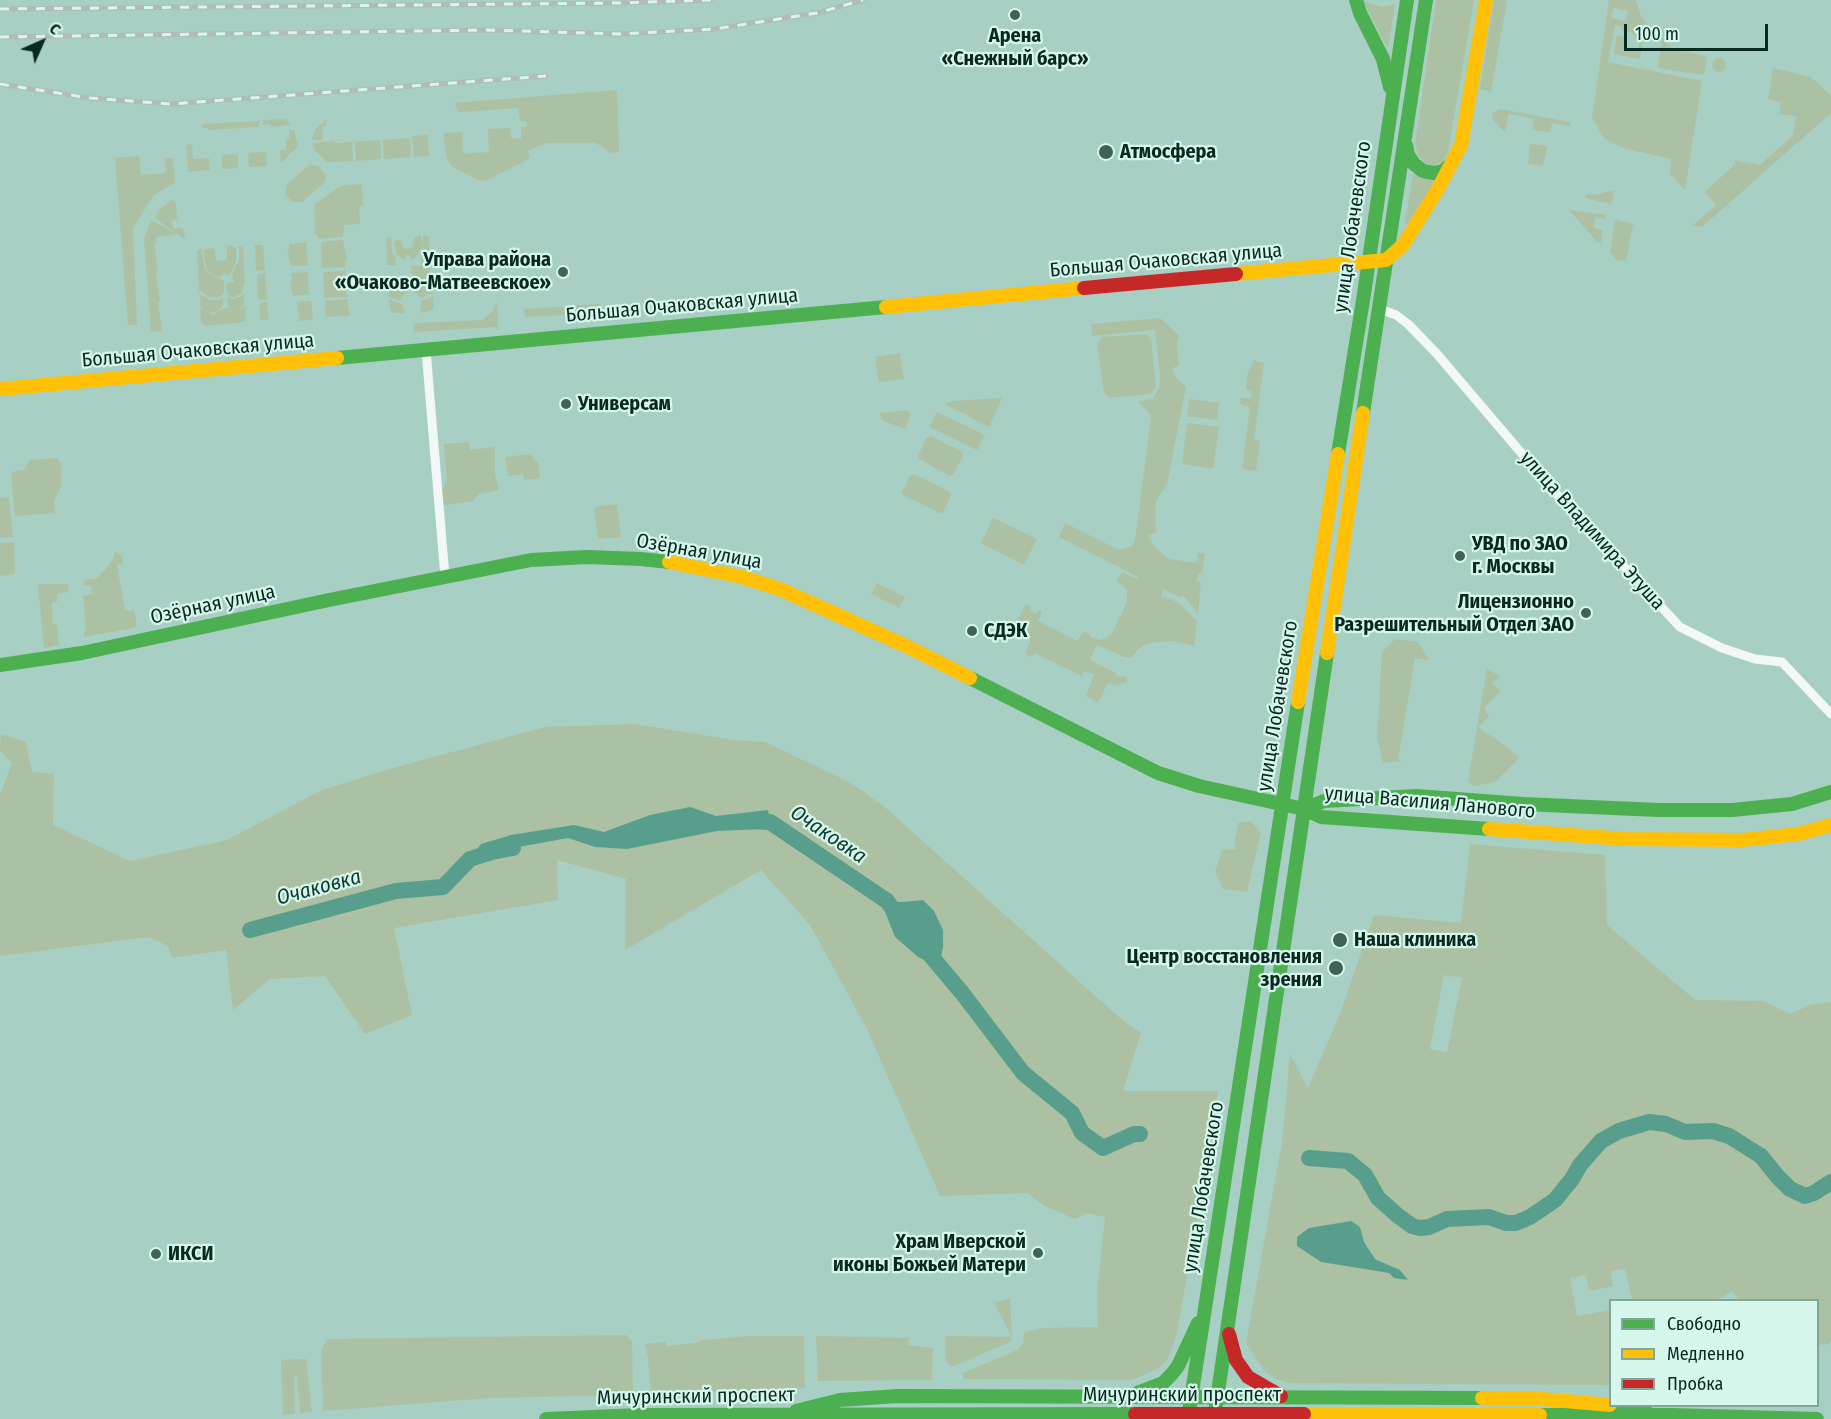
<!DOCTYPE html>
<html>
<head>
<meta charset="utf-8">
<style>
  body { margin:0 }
  #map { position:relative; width:1831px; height:1419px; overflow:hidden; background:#a8cfc3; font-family:"Fira Sans Condensed",sans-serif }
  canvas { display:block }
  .legend { position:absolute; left:1609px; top:1299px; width:210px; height:108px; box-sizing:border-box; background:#d6f8ec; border:2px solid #84a59a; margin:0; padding:8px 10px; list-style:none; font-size:18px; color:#092820 }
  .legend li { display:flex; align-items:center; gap:12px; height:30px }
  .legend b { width:30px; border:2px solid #84a59a }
  .north { position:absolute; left:12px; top:12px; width:60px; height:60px; -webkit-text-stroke:4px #d6f8ec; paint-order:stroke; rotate:45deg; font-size:16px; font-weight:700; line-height:24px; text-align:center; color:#092820 }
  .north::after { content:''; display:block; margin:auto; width:21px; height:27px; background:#092820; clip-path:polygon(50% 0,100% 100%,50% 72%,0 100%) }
  .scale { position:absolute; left:1624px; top:24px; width:144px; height:27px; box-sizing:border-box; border:3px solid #092820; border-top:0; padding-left:8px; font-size:18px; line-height:21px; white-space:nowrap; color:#092820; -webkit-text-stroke:4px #d6f8ec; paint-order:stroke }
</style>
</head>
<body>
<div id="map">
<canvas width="1831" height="1419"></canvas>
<ul class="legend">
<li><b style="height:8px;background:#4caf50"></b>Свободно</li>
<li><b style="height:8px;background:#ffc107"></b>Медленно</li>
<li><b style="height:8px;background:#c62828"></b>Пробка</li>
</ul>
<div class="north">С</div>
<div class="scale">100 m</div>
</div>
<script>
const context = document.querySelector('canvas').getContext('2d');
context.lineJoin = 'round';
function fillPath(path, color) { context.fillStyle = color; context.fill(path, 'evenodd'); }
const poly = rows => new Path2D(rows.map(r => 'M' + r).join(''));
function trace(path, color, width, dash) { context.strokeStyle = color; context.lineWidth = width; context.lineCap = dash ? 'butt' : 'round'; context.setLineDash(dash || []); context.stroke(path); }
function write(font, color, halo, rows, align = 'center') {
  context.font = font + ' "Fira Sans Condensed",sans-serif'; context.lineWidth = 4.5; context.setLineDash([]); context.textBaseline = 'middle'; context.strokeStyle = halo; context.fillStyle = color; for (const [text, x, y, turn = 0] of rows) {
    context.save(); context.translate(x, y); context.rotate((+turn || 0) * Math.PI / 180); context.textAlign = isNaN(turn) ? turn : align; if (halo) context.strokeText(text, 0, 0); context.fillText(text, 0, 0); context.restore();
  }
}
fillPath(poly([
  [1436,0,1474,0,1448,152,1442,162,1435,165,1427,164,1419,157,1415,145],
  [1494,0,1507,0,1491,92,1480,89],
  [1609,0,1636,0,1640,14,1648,25,1643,24,1641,38,1637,38,1632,33,1622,31,1622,27,1615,25,1608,62,1702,81,1685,190,1670,174,1671,159,1623,148,1604,138,1592,118],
  [1614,8,1628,11,1625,21,1611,18],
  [1363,1,1382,7,1395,4,1388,49],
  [1617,35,1626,37,1624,48,1638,50,1640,41,1643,41,1640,59,1614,54],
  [1662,39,1673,49,1707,56,1704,75,1658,68],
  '1712 65a7 7 0 1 1 14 0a7 7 0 1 1-14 0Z',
  [1773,68,1811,77,1831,96,1831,113,1702,227,1692,226,1716,205,1705,192,1735,164,1735,160,1760,165,1793,135,1796,116,1779,114,1781,102,1768,99],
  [617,90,619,152,611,153,596,143,546,143,527,151,530,158,522,163,488,180,480,181,452,167,447,159,443,133,462,132,463,154,489,152,488,129,510,128,511,138,521,139,521,128,527,127,527,122,520,121,518,108,459,112,454,103],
  [1500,109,1570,122,1570,126,1552,123,1550,132,1532,130,1534,119,1509,114,1505,133,1492,119,1493,113],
  [285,119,291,125,271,127,270,124,263,125,263,120],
  [326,119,326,126,322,127,323,140,312,140,314,131],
  [260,121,258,127,208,130,208,128,202,128,202,124],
  [289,130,294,130,298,146,281,163,280,150,286,150,286,139,290,139],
  [428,135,429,156,414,157,412,136],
  [410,138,411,157,384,159,383,140],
  [380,140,381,159,356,161,355,142],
  [334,141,335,143,352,142,353,161,327,162,315,151,312,143],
  [192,144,193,159,209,158,210,170,188,172,186,145],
  [1530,144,1547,146,1543,166,1528,164],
  [266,152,267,166,249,167,248,155,250,153],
  [238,154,238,168,222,169,222,155],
  [139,156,141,175,166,173,165,158,173,158,175,183,154,195,133,228,137,325,128,325,115,158],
  [310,164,320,167,326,176,325,182,302,202,292,202,285,194,287,184],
  [1414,169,1438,177,1409,224,1406,224,1405,222],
  [362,184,363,205,359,206,360,224,344,225,343,237,319,239,315,233,314,205,340,186],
  [1610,191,1614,192,1612,204,1585,198,1586,194,1595,195],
  [173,200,176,203,177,219,172,220,173,228,183,228,185,240,176,233,174,235,156,237,156,243,154,243,158,272,156,273,160,301,158,302,162,331,151,332,144,239,151,220,175,233,155,218,160,209],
  [1569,210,1606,215,1605,219,1595,218,1594,228,1603,230,1601,242,1598,243],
  [1615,220,1633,224,1626,261,1616,260,1610,252],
  [421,235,422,247,419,253,412,261,410,255,405,256,406,261,396,254,394,241,400,240,404,249,412,248,414,238],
  [425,235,429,237,430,263,421,264,423,236],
  [391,236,392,252,395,257,396,265,387,265,386,240],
  [343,240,347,261,345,261,345,267,322,268,321,242],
  [306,242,308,265,291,266,287,251,289,250,289,244],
  [229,245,237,248,236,261,232,271,228,276,225,273,220,277,212,275,207,270,203,250,212,248,215,250,216,261,227,260,227,248],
  [239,245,243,248,245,281,241,293,235,297,231,297,227,294,226,283,234,282,232,274,239,260],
  [255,245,263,245,265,270,256,271],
  [201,248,205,270,211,275,224,280,224,292,220,297,210,298,199,290,197,251],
  [430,265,430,274,425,279,419,279,412,275,411,266],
  [345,271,349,290,346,290,347,297,324,298,323,272],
  [308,272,309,294,293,296,290,280,292,280,291,273],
  [265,273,267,299,258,300,257,274],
  [432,277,433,294,428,294,427,292,427,295,421,298,416,293,413,293,412,279,423,283],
  [408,279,408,293,403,295,400,301,389,297,388,280,398,285,404,283],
  [200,294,210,300,219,300,223,297,223,306,213,313,201,308],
  [244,294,244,305,236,312,245,306,246,321,244,322,205,326,201,322,200,309,206,310,213,315,219,310,228,308,227,296,232,299,240,297],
  [433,296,434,306,432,310,420,313,421,301],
  [347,299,350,314,347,316,326,317,325,301],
  [389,299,402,304,405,313,393,313,390,309],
  [311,301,313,317,311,320,299,321,297,302],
  [267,302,269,320,260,320,259,303],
  [497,302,498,327,414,332,413,326,417,323,483,320,493,311],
  [600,304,601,313,525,317,524,309],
  [1160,318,1179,335,1177,345,1179,365,1173,368,1173,371,1177,379,1186,387,1167,484,1157,499,1155,508,1156,532,1148,536,1155,547,1169,559,1195,563,1198,560,1197,553,1205,553,1202,573,1198,574,1197,581,1201,582,1198,613,1187,600,1187,598,1182,596,1181,598,1163,589,1161,598,1166,597,1179,603,1197,621,1194,646,1174,641,1157,642,1143,645,1131,657,1124,657,1097,645,1090,660,1116,673,1117,676,1127,677,1127,682,1115,686,1108,683,1099,701,1097,702,1086,696,1094,675,1084,671,1082,676,1034,653,1032,657,1025,654,1030,642,1029,634,1024,625,1017,620,1026,604,1031,607,1029,610,1036,614,1039,610,1042,612,1038,621,1077,641,1084,632,1090,635,1090,637,1101,640,1111,635,1127,602,1127,590,1123,585,1116,582,1122,572,1137,579,1138,577,1059,537,1065,523,1119,550,1132,546,1135,540,1151,419,1148,411,1138,402,1153,399,1159,388,1160,376,1155,330,1092,336,1091,324],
  [1146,334,1151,340,1156,388,1150,394,1109,398,1104,392,1097,344,1102,337],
  [900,353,904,379,879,382,875,357],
  [1254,360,1264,363,1254,440,1260,441,1256,471,1242,469,1250,407,1243,406,1240,403,1241,398,1251,398,1251,391,1246,389,1247,375],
  [1002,398,989,427,945,404,954,401],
  [1189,399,1219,403,1217,420,1187,416],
  [907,410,911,414,905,429,881,420,880,413],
  [937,412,985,435,977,450,929,427],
  [1187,423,1219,427,1213,469,1182,464],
  [931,436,962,452,963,456,954,473,950,476,919,459,918,456,926,438],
  [469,442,470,450,495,447,495,476,499,490,479,494,473,501,439,506,438,496,447,481,444,444],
  [530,454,538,463,540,478,524,480,523,474,508,476,505,457],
  [58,458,62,467,61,487,54,501,55,513,15,516,11,472,24,470,30,460],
  [914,474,950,492,951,495,943,513,940,513,903,495,902,492,910,476],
  [9,497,13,537,0,538,0,498],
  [617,504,621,537,598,539,594,507],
  [993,518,1037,539,1024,565,981,543],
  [14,542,15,574,0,576,0,543],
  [115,551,122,556,123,564,117,565,125,611,134,610,137,626,134,628,84,637,86,626,83,596,92,594,91,586,82,585,85,580,98,578,112,561],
  [877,583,905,597,899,608,871,594],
  [38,584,68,584,69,592,57,594,57,602,52,603,53,624,57,625,59,645,44,648],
  [1395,639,1418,642,1429,660,1415,658,1398,760,1404,761,1383,763,1377,738,1382,652],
  [1487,669,1500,676,1493,683,1501,691,1485,707,1485,711,1489,716,1478,727,1511,750,1519,758,1495,782,1473,786,1468,781],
  [634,724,733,740,765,742,845,780,864,792,887,809,1121,1019,1141,1033,1123,1091,1218,1091,1210,1149,1176,1337,1167,1360,1162,1365,1153,1371,1131,1380,963,1379,963,1373,1017,1350,1023,1344,1024,1332,1042,1328,1098,1327,1097,1293,1105,1217,1087,1213,1075,1219,1044,1206,1028,1193,940,1196,867,1029,810,925,761,870,625,950,626,879,557,860,558,900,394,928,412,1015,365,1034,325,976,270,979,233,1010,226,950,172,958,168,946,148,937,0,956,0,795,12,763,0,751,1,734,26,742,32,772,54,774,53,825,130,861,227,840,322,790,393,768,545,727],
  [923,900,885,912,887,901,903,902],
  [1250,821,1261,833,1247,892,1223,889,1215,872,1222,850,1236,849,1234,843,1238,823],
  [1470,844,1605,855,1607,925,1695,1000,1764,1001,1790,1014,1810,1005,1831,1002,1831,1341,1829,1344,1818,1345,1818,1300,1739,1300,1732,1291,1718,1300,1632,1300,1625,1269,1611,1271,1613,1286,1589,1291,1586,1275,1570,1278,1577,1316,1610,1310,1610,1385,1290,1383,1276,1379,1266,1373,1246,1343,1282,1142,1290,1054,1308,1088,1340,1014,1374,915,1461,923],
  [1444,975,1462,978,1447,1052,1430,1049],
  [1351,1221,1360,1227,1364,1242,1375,1259,1400,1270,1407,1280,1389,1273,1369,1270,1331,1225],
  [1010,1298,1012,1337,1010,1342,951,1367,946,1361,945,1336,1012,1337,994,1303],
  [626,1335,632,1341,633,1395,489,1398,323,1411,321,1349,328,1339],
  [749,1336,804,1336,805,1388,651,1395,648,1358,645,1344,665,1342,667,1346,695,1343,702,1340],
  [816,1336,910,1338,908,1345,933,1348,932,1380,818,1381],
  [306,1359,312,1412,300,1413,297,1377,294,1376,295,1414,283,1415,281,1360]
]), '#acc1a3');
fillPath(poly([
  [690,807,716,816,768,810,770,822,762,829,717,831,627,849,595,847,568,838,491,852,470,859,481,844,511,835,574,825,604,832,650,815],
  [923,900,934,911,943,930,943,947,939,967,918,957,895,937,885,912,887,901,903,902],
  [1351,1221,1360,1227,1364,1242,1375,1259,1400,1270,1408,1280,1394,1278,1389,1273,1321,1262,1297,1246,1297,1237,1309,1228]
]), '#579f8c');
trace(poly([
  [749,821,770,822,887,901,900,919],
  [250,930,396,891,443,887,470,859,492,852,513,848],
  [926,950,963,994,1023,1073,1072,1113,1082,1133,1103,1148,1134,1134,1140,1134],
  [1309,1158,1348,1161,1365,1175,1378,1198,1397,1215,1412,1226,1420,1228,1429,1227,1447,1219,1489,1217,1506,1223,1516,1223,1530,1217,1555,1200,1572,1179,1580,1165,1601,1141,1619,1131,1649,1122,1666,1124,1685,1132,1713,1131,1729,1136,1761,1156,1777,1176,1790,1189,1805,1196,1814,1193,1831,1182]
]), '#579f8c', 16);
trace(poly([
  [1380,309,1396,315,1408,324,1437,354,1552,489,1680,627,1722,648,1755,659,1782,662,1831,714],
  [426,350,445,577]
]), '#f2f8f6', 9);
trace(poly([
  [1356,0,1360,13,1383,59,1390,87],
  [1406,145,1408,155,1414,164,1423,171,1434,173,1443,171,1451,164],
  [337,358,886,307],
  [1363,413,1426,0],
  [1338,454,1364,294,1407,0],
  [0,665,82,653,329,600,531,560,587,557,641,559,669,562],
  [970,678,1158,773,1199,786,1304,809,1321,817,1489,829],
  [1304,809,1324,801,1417,796,1523,804,1658,810,1732,810,1792,804,1831,792],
  [1137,1393,1163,1383,1171,1375,1178,1366,1198,1323],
  [1615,1406,1645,1410],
  [796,1411,840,1400,898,1396,1482,1398],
  [1540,1415,1671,1415,1817,1419],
  [546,1419,640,1415,1135,1414],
  [1188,1419,1298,702],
  [1214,1419,1327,653]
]), '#4caf50', 14);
trace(poly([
  [1236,274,1386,260,1403,245,1438,189,1461,145,1486,0],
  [886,307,1084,288],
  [0,389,337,358],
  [669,562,742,577,782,590,906,646,970,678],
  [1327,653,1363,413],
  [1298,702,1338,454],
  [1489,829,1625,839,1742,840,1798,834,1831,825],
  [1482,1398,1531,1398,1610,1405],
  [1304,1414,1540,1415]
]), '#ffc107', 14);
trace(poly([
  [1084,288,1236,274],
  [1229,1334,1236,1360,1248,1377,1281,1396],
  [1135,1414,1304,1414]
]), '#c62828', 14);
const rail = poly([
  [0,9,620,3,711,0],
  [0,37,487,30,620,34,715,29,817,13,863,0],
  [0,84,90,98,171,104,546,76]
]);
trace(rail, '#b1bbb9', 5);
trace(rail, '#d6f8ec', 3, [9]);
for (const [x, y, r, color] of [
  [1015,15,6,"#416259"],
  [1106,152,8,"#416259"],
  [563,272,6,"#416259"],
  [566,404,6,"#416259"],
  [1460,556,6,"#416259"],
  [1586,613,6,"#416259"],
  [972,631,6,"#416259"],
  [1340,940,8,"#416259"],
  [1336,968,8,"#416259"],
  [1038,1253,6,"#416259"],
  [156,1254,6,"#416259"]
]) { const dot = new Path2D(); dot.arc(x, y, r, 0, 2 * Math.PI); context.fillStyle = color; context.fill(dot); trace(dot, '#d6f8ec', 2); }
write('bold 20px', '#092820', '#d6f8ec', [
  ["Арена",1015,36,"center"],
  ["«Снежный барс»",1015,59,"center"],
  ["Атмосфера",1120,152],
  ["Управа района",551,260,"right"],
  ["«Очаково-Матвеевское»",551,283,"right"],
  ["Универсам",578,404],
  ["УВД по ЗАО",1472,544],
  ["г. Москвы",1472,567],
  ["Лицензионно",1574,602,"right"],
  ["Разрешительный Отдел ЗАО",1574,625,"right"],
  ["СДЭК",984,631],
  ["Наша клиника",1354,940],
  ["Центр восстановления",1322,957,"right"],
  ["зрения",1322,980,"right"],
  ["Храм Иверской",1026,1242,"right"],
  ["иконы Божьей Матери",1026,1265,"right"],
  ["ИКСИ",168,1254]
], 'left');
write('20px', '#092820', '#d6f8ec', [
  ["улица Лобачевского",1353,227,-82],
  ["Большая Очаковская улица",1166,261,-5],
  ["Большая Очаковская улица",682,306,-5],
  ["Большая Очаковская улица",198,351,-5],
  ["улица Владимира Этуша",1592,531,48],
  ["Озёрная улица",699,552,10],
  ["Озёрная улица",213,605,-12],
  ["улица Лобачевского",1278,706,-81],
  ["улица Василия Ланового",1430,803,5],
  ["улица Лобачевского",1204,1187,-81],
  ["Мичуринский проспект",1182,1395],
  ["Мичуринский проспект",696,1397,-1]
]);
write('italic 21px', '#123a2f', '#d6f8ec', [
  ["Очаковка",828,835,34],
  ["Очаковка",319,888,-15]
]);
</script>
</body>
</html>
